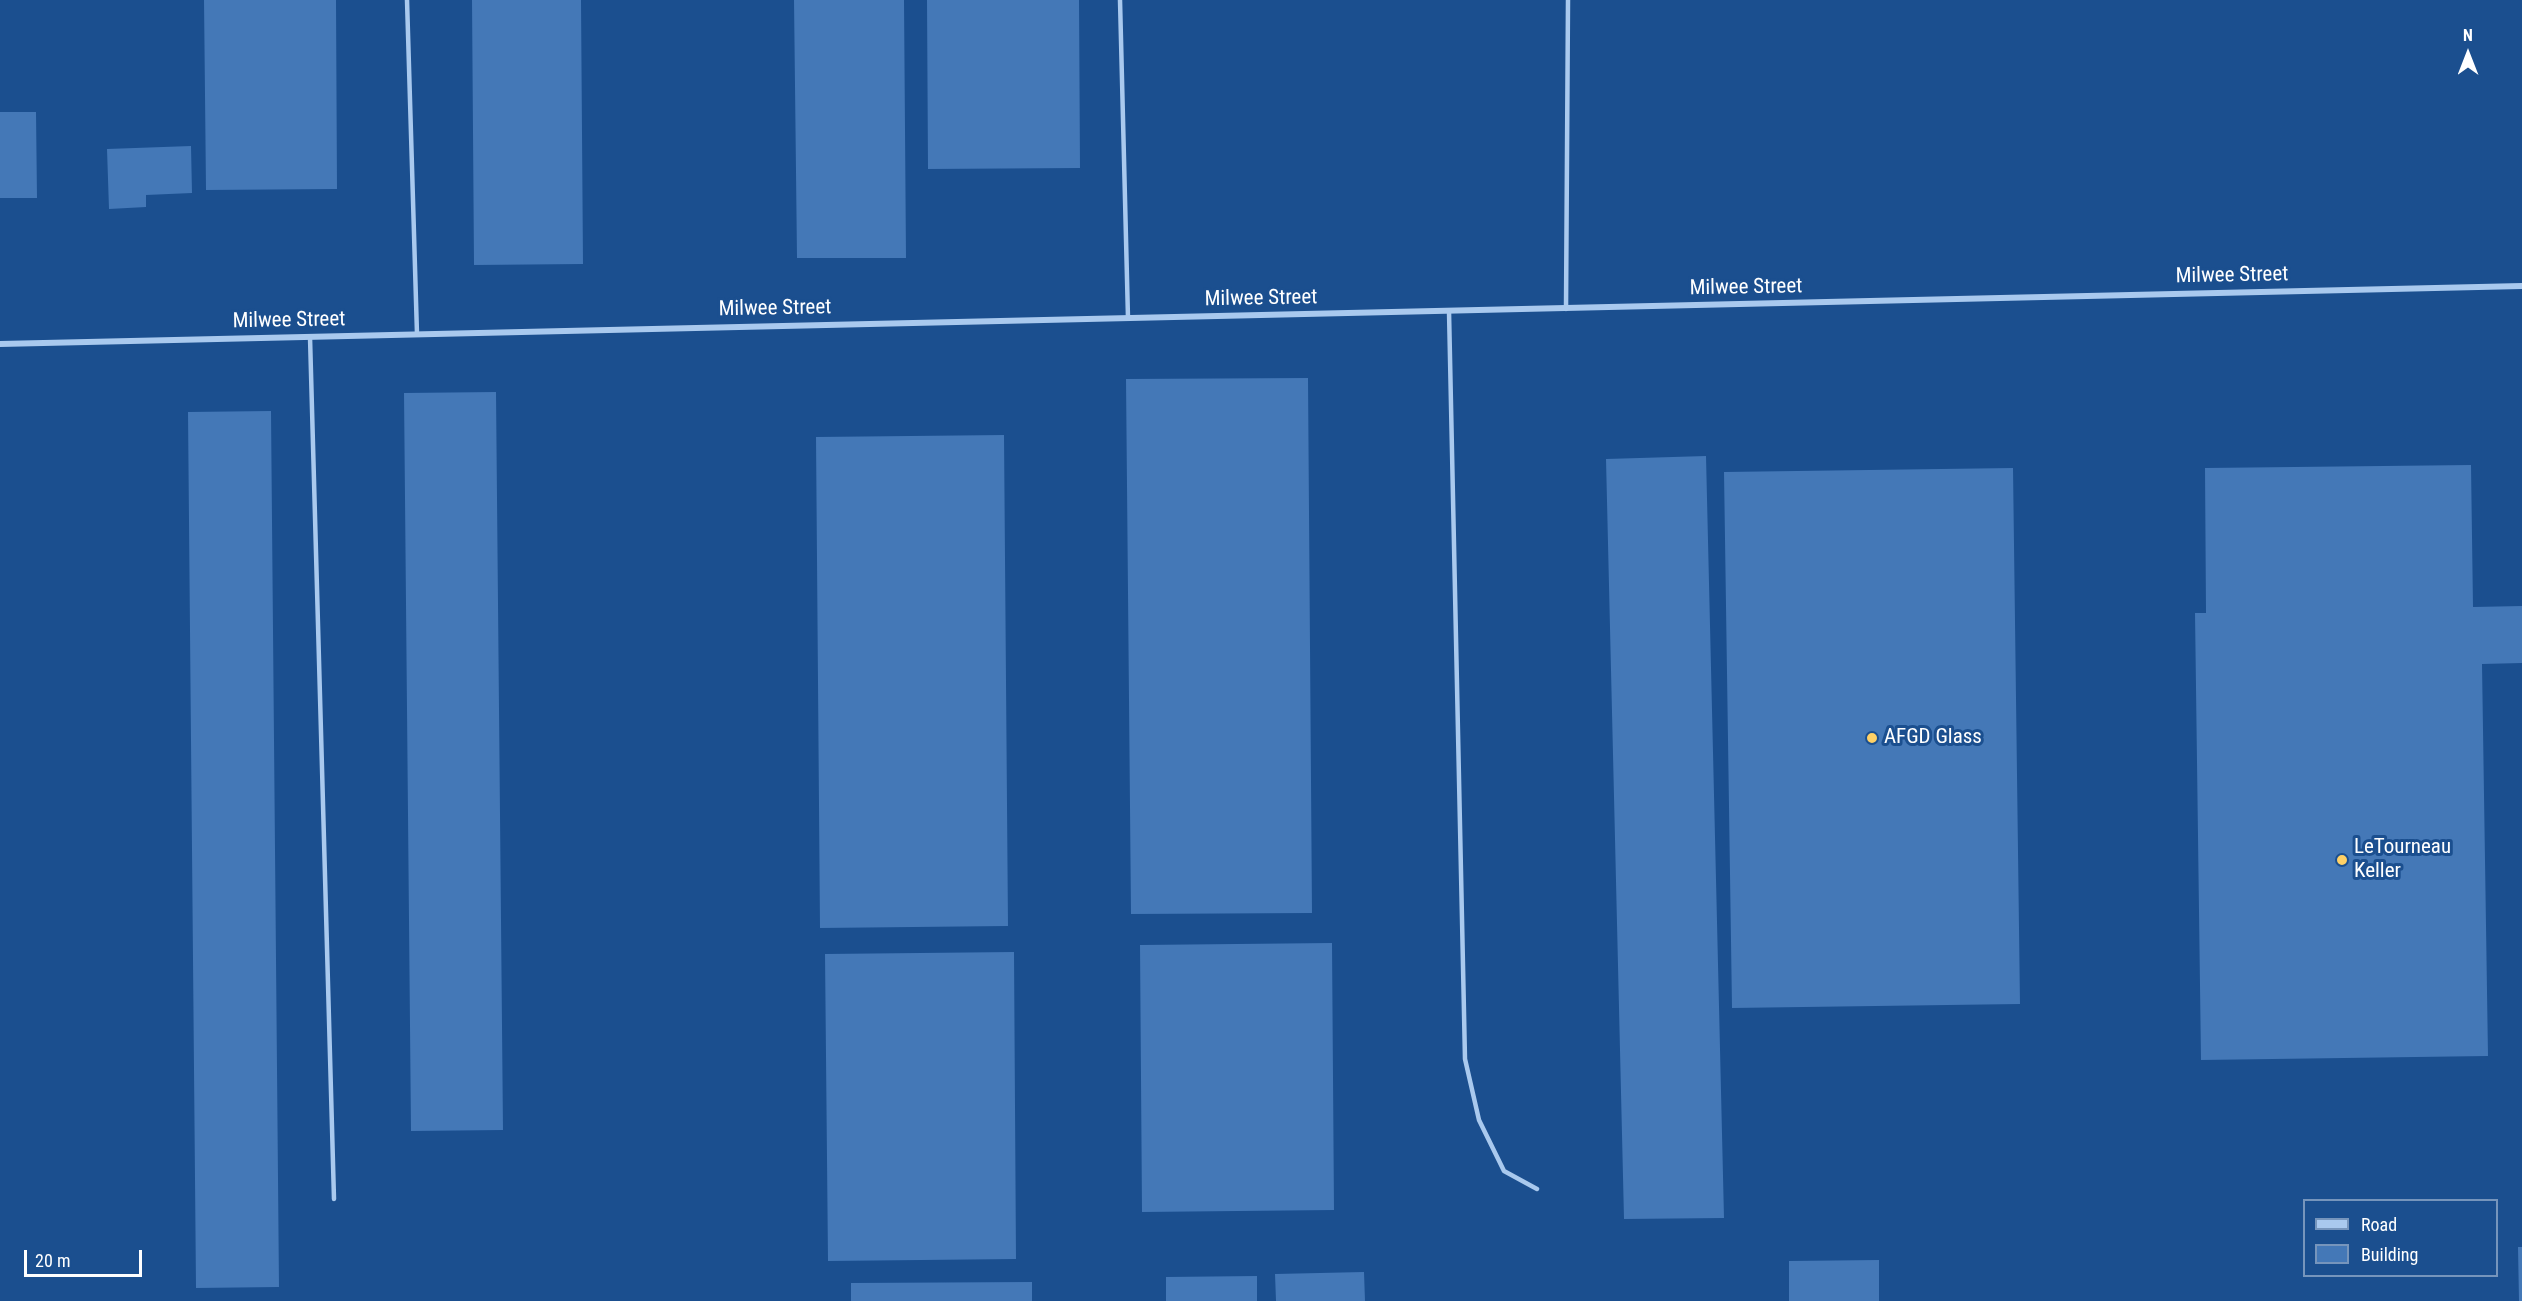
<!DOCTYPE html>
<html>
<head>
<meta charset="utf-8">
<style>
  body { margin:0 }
  #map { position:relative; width:2522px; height:1301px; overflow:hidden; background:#1b4f8f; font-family:"Roboto Condensed",sans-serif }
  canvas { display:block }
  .legend { position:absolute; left:2303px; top:1199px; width:195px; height:78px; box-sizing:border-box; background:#1b4f8f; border:2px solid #7695bc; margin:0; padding:8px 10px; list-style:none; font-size:18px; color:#fff }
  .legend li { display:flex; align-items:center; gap:12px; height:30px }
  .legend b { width:30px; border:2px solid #7695bc }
  .north { position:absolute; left:2438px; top:24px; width:60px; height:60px; -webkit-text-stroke:4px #1b4f8f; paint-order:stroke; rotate:0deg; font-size:16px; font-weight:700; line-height:24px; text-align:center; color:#fff }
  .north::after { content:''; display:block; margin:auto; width:21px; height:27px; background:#fff; clip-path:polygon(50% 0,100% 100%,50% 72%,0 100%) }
  .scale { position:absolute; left:24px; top:1250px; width:118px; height:27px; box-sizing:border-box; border:3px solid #fff; border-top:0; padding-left:8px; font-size:18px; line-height:21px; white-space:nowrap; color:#fff; -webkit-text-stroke:4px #1b4f8f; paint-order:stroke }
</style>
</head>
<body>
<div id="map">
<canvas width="2522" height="1301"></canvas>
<ul class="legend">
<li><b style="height:8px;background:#a9c9ee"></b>Road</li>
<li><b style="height:16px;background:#4478b7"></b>Building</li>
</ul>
<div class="north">N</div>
<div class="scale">20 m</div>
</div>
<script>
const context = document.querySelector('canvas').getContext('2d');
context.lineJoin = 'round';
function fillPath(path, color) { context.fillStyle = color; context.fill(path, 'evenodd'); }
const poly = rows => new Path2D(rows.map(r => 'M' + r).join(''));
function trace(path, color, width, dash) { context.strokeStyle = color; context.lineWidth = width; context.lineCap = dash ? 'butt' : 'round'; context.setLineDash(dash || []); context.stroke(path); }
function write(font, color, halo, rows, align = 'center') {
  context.font = font + ' "Roboto Condensed",sans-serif'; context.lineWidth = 6; context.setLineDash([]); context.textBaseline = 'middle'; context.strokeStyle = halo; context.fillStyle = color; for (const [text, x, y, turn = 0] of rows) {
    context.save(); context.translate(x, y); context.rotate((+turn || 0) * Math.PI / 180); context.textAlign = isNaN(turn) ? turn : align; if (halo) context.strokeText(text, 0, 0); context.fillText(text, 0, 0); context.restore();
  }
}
fillPath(poly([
  [204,0,336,0,337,189,206,190],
  [472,0,581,0,583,264,474,265],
  [794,0,904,0,906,258,797,258],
  [927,0,1079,0,1080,168,928,169],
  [0,112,36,112,37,198,0,198],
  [191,146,192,193,146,195,146,207,109,209,107,149],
  [1308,378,1312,913,1131,914,1126,379],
  [496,392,503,1130,411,1131,404,393],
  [271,411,279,1287,196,1288,188,412],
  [1004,435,1008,926,820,928,816,437],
  [1706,456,1724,1218,1624,1219,1606,459],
  [2471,465,2473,607,2522,606,2522,663,2482,664,2488,1056,2201,1060,2195,613,2206,613,2205,468],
  [2013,468,2020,1004,1732,1008,1724,472],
  [1332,943,1334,1210,1142,1212,1140,945],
  [1014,952,1016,1259,828,1261,825,954],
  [2518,1247,2522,1247,2522,1301,2519,1301],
  [1879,1260,1879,1301,1789,1301,1789,1261],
  [1364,1272,1365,1301,1276,1301,1275,1274],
  [1257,1276,1257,1301,1166,1301,1166,1277],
  [1032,1282,1032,1301,851,1301,851,1283]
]), '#4478b7');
trace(poly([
  [407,0,417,334],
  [1120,0,1128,318],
  [1566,309,1568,0],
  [1449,311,1465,1059,1479,1120,1504,1171,1537,1189],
  [310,337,334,1199]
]), '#a9c9ee', 4.5);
trace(poly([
  [0,344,2522,286]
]), '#a9c9ee', 6);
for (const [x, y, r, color] of [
  [1872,738,6,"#ffd166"],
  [2342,860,6,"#ffd166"]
]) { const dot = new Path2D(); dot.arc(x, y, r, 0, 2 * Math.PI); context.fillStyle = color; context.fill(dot); trace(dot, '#1b4f8f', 2); }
write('21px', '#fff', '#1b4f8f', [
  ["Milwee Street",2232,276,-1],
  ["Milwee Street",1746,288,-1],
  ["Milwee Street",1261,299,-1],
  ["Milwee Street",775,309,-1],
  ["Milwee Street",289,321,-1]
]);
write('21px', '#fff', '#1b4f8f', [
  ["AFGD Glass",1884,738],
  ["LeTourneau",2354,848],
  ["Keller",2354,872]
], 'left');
</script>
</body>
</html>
